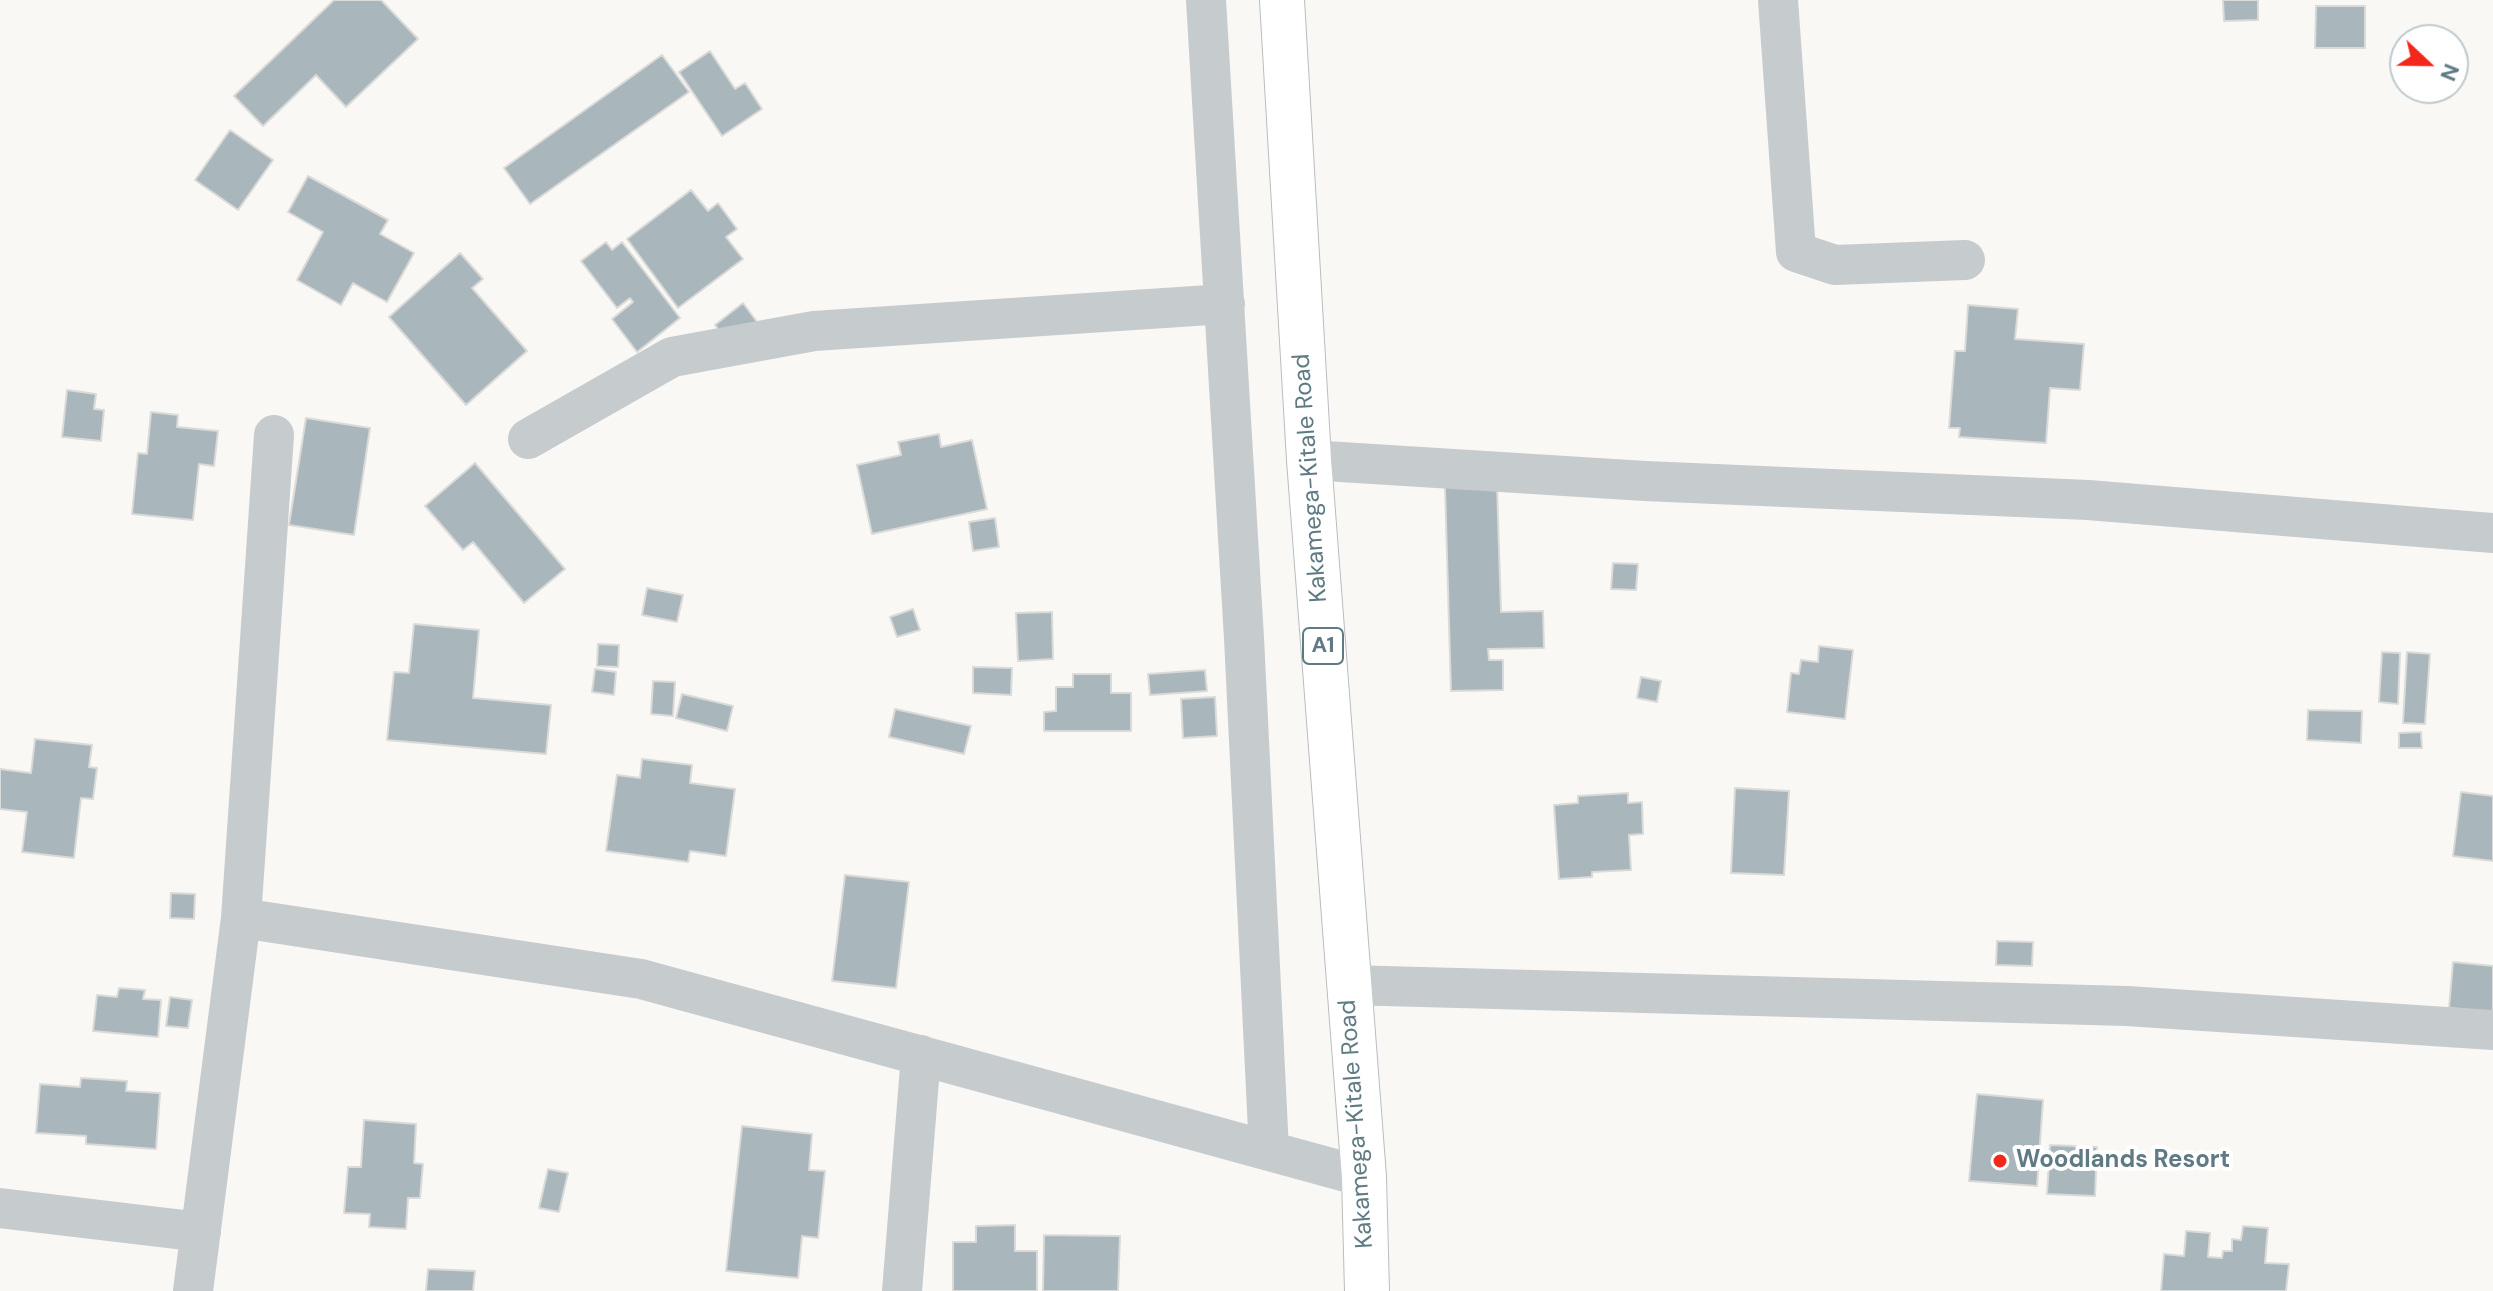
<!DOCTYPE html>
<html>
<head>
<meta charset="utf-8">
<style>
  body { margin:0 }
  #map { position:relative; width:2493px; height:1291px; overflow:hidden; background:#f9f8f5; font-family:"DM Sans",sans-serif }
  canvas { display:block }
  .north { position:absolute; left:2389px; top:24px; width:80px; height:80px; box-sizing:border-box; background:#fff; border:2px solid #bfcace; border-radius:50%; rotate:112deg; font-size:22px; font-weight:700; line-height:32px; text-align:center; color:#607a84 }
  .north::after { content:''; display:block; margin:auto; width:28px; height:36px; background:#f4281a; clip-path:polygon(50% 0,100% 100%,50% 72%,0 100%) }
</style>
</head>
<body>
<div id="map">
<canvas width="2493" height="1291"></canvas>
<div class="north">N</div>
</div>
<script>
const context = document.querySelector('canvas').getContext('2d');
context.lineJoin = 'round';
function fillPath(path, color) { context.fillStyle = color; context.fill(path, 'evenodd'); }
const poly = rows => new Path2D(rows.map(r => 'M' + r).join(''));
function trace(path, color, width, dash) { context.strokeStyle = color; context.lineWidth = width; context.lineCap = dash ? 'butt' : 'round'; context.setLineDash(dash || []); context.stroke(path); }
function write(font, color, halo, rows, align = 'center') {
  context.font = font + ' "DM Sans",sans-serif'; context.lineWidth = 8; context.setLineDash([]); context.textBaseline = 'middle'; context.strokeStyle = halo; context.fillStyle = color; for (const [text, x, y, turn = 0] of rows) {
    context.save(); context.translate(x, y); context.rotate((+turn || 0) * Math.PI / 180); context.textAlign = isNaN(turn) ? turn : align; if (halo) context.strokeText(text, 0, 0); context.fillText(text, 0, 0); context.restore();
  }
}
const building = poly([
  [334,0,381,0,418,39,346,107,316,75,263,126,234,96,334,0],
  [2223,0,2258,0,2258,20,2224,21,2223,0],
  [2316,6,2365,6,2365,48,2315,48,2316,6],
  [710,51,735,89,745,83,762,109,722,136,679,72,710,51],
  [662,55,689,92,530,204,504,168,662,55],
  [230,130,273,160,238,210,195,180,230,130],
  [308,176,388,220,380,234,414,253,387,302,353,283,341,305,297,280,323,232,288,212,308,176],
  [691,190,708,211,718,203,737,229,726,237,743,259,678,308,627,239,691,190],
  [606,242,612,250,622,242,680,318,637,352,612,319,633,302,630,298,617,308,581,261,606,242],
  [460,253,483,279,472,288,527,351,466,405,389,317,460,253],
  [743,303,757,322,729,343,715,325,743,303],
  [1968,305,2018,309,2015,339,2084,344,2080,390,2050,388,2046,443,1959,437,1960,428,1949,428,1955,351,1965,351,1968,305],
  [67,390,96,394,94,409,104,410,101,441,62,437,67,390],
  [151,412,178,415,177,427,218,431,214,466,199,464,193,520,132,514,138,453,147,454,151,412],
  [306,418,370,428,354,535,289,525,306,418],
  [939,434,941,447,972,440,987,509,872,534,857,465,901,455,898,442,939,434],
  [475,463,565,569,524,603,473,542,463,550,425,506,475,463],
  [1497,485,1501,612,1543,611,1544,648,1488,649,1489,660,1503,660,1503,690,1451,691,1445,487,1497,485],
  [995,518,999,547,973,551,969,522,995,518],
  [1613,563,1638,564,1636,590,1611,589,1613,563],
  [647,588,683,595,677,622,642,615,647,588],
  [913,609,920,630,897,637,890,617,913,609],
  [1052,612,1053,659,1018,661,1016,613,1052,612],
  [414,624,479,630,473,698,551,705,546,754,387,740,394,672,409,673,414,624],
  [598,644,619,645,618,667,597,666,598,644],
  [1819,646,1853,650,1845,719,1787,712,1791,673,1799,674,1801,660,1818,662,1819,646],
  [2382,652,2400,653,2398,704,2379,702,2382,652],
  [2407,652,2430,654,2425,724,2403,723,2407,652],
  [973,667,1012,668,1011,695,973,693,973,667],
  [595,669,616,672,614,695,592,692,595,669],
  [1205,670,1207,691,1150,695,1148,674,1205,670],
  [1073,674,1111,674,1111,693,1131,693,1131,731,1044,731,1044,712,1056,711,1056,687,1073,687,1073,674],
  [1641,677,1661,681,1657,702,1637,698,1641,677],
  [653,681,675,682,673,716,651,714,653,681],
  [682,694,733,706,727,731,676,718,682,694],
  [1215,697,1217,736,1183,738,1181,699,1215,697],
  [895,709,971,726,964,754,889,737,895,709],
  [2308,710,2362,711,2361,743,2307,740,2308,710],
  [2421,732,2422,748,2399,748,2399,733,2421,732],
  [35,739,92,745,89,767,97,768,93,799,81,798,74,858,22,852,27,812,0,809,0,769,31,773,35,739],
  [642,759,692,765,690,783,735,789,726,856,690,851,688,862,606,851,617,775,640,778,642,759],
  [1735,788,1789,791,1784,875,1731,873,1735,788],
  [2461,792,2493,796,2493,861,2453,856,2461,792],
  [1628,793,1628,803,1642,802,1643,834,1629,835,1631,870,1592,872,1592,877,1559,879,1554,805,1578,803,1578,796,1628,793],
  [845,875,909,882,896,988,832,981,845,875],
  [171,893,195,894,194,919,170,918,171,893],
  [1997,941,2033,942,2032,966,1996,965,1997,941],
  [2453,962,2493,966,2493,1012,2449,1008,2453,962],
  [119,988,145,990,143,999,161,1000,158,1037,93,1031,97,995,117,997,119,988],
  [170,997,192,1000,188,1028,166,1026,170,997],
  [81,1078,127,1081,126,1091,160,1093,156,1149,86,1144,86,1136,36,1133,40,1084,80,1087,81,1078],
  [1977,1094,2043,1100,2037,1186,1969,1181,1977,1094],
  [364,1120,416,1124,414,1163,423,1164,420,1198,408,1198,406,1229,369,1227,370,1214,344,1213,348,1167,361,1167,364,1120],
  [742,1126,812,1134,809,1170,825,1171,818,1238,802,1236,798,1278,726,1271,742,1126],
  [2050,1145,2097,1147,2095,1196,2047,1194,2050,1145],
  [548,1169,568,1173,559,1212,539,1208,548,1169],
  [1015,1225,1015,1251,1037,1251,1037,1291,953,1291,953,1242,976,1242,976,1226,1015,1225],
  [2243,1226,2268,1228,2265,1263,2289,1264,2286,1291,2161,1291,2164,1254,2184,1256,2186,1231,2210,1233,2208,1257,2222,1258,2223,1251,2232,1251,2232,1239,2241,1240,2243,1226],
  [1044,1235,1120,1236,1118,1291,1043,1291,1044,1235],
  [428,1269,475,1271,473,1291,426,1291,428,1269]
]);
fillPath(building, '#a9b6bb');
trace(building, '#dadad8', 2);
const highway = poly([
  [1282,0,1309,460,1364,1177,1367,1291]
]);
trace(highway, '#b8bdc0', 46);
trace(poly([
  [1206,0,1244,638,1269,1151],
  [1778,0,1796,252,1835,265,1965,260],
  [274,435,241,918,641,979,1364,1177],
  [528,439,672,357,814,331,1225,304],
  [1309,460,1645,481,2088,500,2493,533],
  [1347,985,2127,1006,2493,1030],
  [0,1208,201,1232],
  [193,1291,241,918],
  [902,1291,921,1055]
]), '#c6cbce', 40);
trace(highway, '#fff', 44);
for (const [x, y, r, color] of [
  [2000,1161,8,"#f4281a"]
]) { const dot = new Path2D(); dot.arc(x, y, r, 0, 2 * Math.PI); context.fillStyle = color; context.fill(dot); trace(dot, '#fff', 3); }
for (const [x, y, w] of [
  [1323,646,40]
]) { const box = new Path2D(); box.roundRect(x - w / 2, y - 18, w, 36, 6); context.fillStyle = '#fff'; context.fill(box); trace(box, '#607a84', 2); }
write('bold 22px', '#607a84', null, [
  ["A1",1323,646]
]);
write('24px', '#607a84', '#fff', [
  ["Kakamega-Kitale Road",1311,478,-94],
  ["Kakamega-Kitale Road",1357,1124,-94]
]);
write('bold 24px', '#607a84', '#fff', [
  ["Woodlands Resort",2016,1161]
], 'left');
</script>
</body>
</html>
